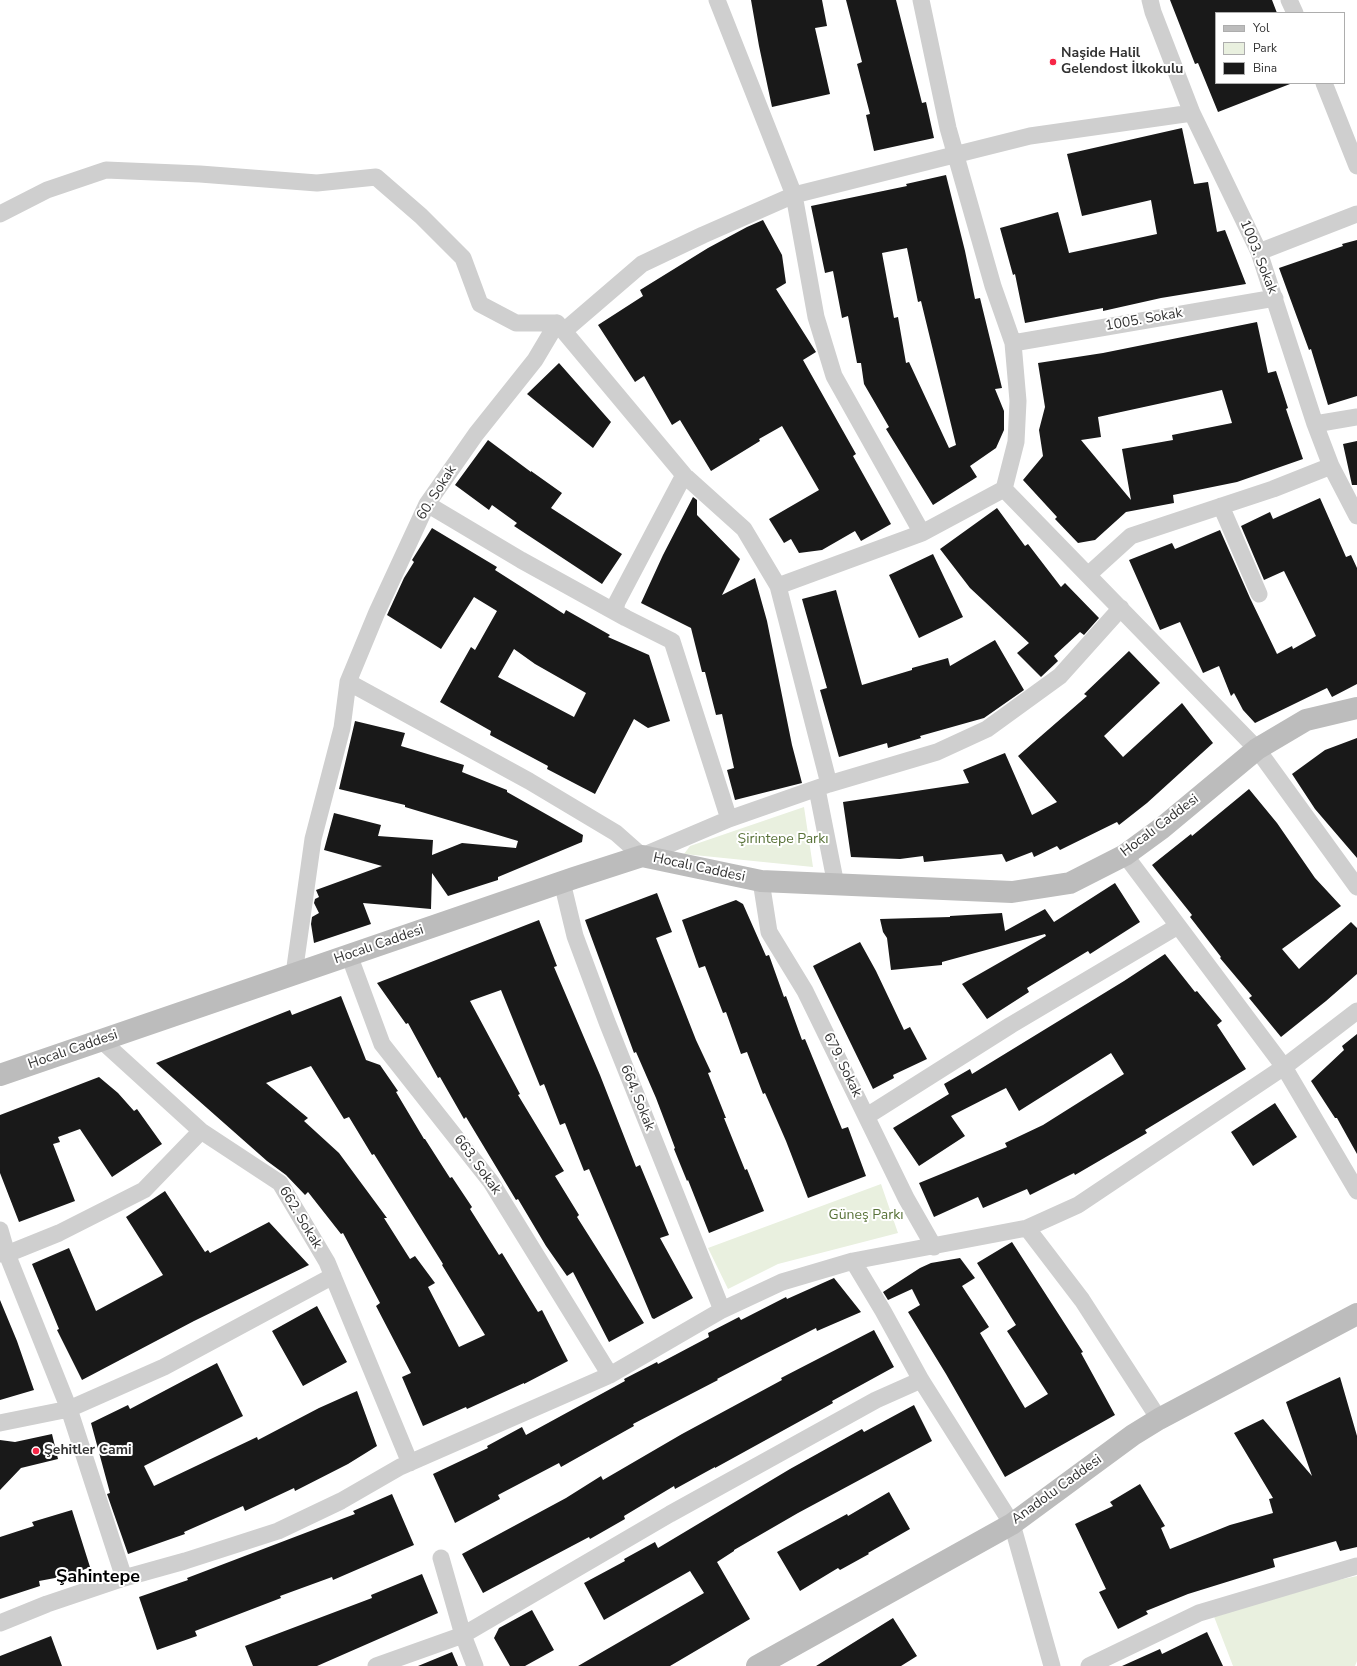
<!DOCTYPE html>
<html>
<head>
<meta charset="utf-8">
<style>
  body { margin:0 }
  #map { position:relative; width:1357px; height:1666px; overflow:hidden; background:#fff; font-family:"Nunito Sans",sans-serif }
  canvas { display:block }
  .legend { position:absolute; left:1215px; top:12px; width:130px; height:72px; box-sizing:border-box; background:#fff; border:1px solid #adadad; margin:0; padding:5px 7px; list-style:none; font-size:12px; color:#323232 }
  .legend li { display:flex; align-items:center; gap:8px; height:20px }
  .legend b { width:20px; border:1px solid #adadad }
</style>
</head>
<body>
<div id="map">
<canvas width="1357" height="1666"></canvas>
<ul class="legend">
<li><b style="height:5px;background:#bcbcbc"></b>Yol</li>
<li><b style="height:11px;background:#e9f0df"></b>Park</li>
<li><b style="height:11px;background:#191919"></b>Bina</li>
</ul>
</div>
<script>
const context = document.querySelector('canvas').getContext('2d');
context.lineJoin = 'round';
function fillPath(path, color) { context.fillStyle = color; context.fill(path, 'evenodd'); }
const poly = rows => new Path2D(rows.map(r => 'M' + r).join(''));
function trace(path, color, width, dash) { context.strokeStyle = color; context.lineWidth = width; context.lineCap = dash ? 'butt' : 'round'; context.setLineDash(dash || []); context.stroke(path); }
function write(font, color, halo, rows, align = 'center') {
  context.font = font + ' "Nunito Sans",sans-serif'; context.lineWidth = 4; context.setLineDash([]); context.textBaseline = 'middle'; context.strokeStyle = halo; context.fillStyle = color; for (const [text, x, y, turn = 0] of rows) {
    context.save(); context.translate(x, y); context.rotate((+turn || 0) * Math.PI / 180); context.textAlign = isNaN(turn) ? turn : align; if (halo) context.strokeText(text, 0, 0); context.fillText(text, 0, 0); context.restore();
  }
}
fillPath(poly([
  [804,807,813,867,684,854,690,846],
  [881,1184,898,1233,778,1264,728,1289,708,1248],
  [1357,1576,1357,1661,1355,1666,1233,1666,1213,1614,1292,1590]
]), '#e9f0df');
fillPath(poly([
  [751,0,822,0,827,26,815,28,830,94,772,107,759,46],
  [846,0,896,0,922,103,926,102,934,138,874,151,866,115,870,114,857,64,862,62],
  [1170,0,1272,0,1277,13,1216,13,1216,83,1290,84,1218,112,1198,63,1195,64],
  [1182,128,1194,184,1208,182,1217,232,1225,230,1246,284,1161,298,1103,311,1103,308,1025,323,1015,274,1013,275,1000,228,1058,212,1069,253,1157,234,1151,200,1082,216,1067,154],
  [946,175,965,251,975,299,980,298,1002,388,995,389,1004,411,1004,430,996,448,970,466,977,477,933,505,886,429,889,427,864,384,861,363,857,363,848,316,842,318,833,271,825,273,811,206,907,186,906,184],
  [907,248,918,302,921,301,956,445,949,448,909,362,906,363,898,317,894,318,882,253],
  [763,220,782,255,786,283,776,289,816,352,803,360,856,454,853,456,891,524,861,541,855,531,822,550,799,553,791,539,784,543,769,519,819,490,782,426,759,439,760,441,711,471,680,420,672,425,644,376,635,382,598,325,643,296,640,290,708,248,747,227],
  [1357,240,1357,396,1328,405,1311,349,1309,350,1279,268,1343,246,1342,244],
  [1257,322,1268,373,1276,371,1288,408,1286,409,1303,459,1237,482,1173,495,1174,503,1126,512,1095,540,1078,543,1055,519,1057,517,1023,480,1043,456,1039,430,1045,407,1038,363,1103,353],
  [1222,390,1232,423,1172,435,1173,440,1122,449,1131,500,1081,440,1101,437,1098,417],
  [559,363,611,422,593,448,527,394],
  [488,440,531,472,531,471,562,493,551,508,622,554,602,584,514,526,517,523,492,505,489,510,455,485],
  [1357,441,1357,485,1352,485,1343,444],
  [693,497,697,500,697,515,740,559,722,595,755,578,767,621,792,745,802,783,735,800,727,770,734,768,722,714,716,715,705,672,702,672,691,628,641,603,663,555],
  [1320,498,1346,557,1351,555,1357,568,1357,684,1332,697,1327,688,1255,723,1243,710,1234,693,1231,696,1219,666,1203,673,1180,622,1160,630,1129,560,1172,543,1175,549,1220,530,1250,598,1277,654,1292,646,1293,649,1316,636,1284,571,1264,580,1241,526,1270,512,1273,519],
  [997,508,1025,546,1028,544,1061,587,1065,583,1099,618,1084,635,1080,632,1054,656,1058,661,1041,677,1017,653,1029,643,970,588,940,549],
  [432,528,497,567,495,570,564,614,566,610,610,635,608,637,649,655,670,721,648,728,634,719,595,794,547,769,548,766,490,735,491,731,440,702,471,647,475,650,497,611,474,597,441,649,387,615,404,578,414,562,412,560],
  [514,649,535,664,586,693,574,717,498,677],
  [933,554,963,617,919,638,889,575],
  [836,590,862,685,912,670,912,668,948,658,950,666,995,640,1024,690,984,718,920,736,921,738,888,748,887,743,839,757,820,690,827,688,802,599],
  [1129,651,1160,683,1104,736,1123,757,1182,703,1213,743,1147,803,1119,825,1117,822,1060,850,1057,846,1034,857,1032,852,1006,862,1002,854,924,862,923,856,900,859,851,857,843,802,969,783,963,770,1005,753,1032,815,1057,802,1018,756,1087,696,1084,694],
  [355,721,405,733,401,746,464,765,462,772,507,790,507,792,583,835,582,842,498,877,498,880,448,896,432,873,431,909,363,903,371,924,314,943,311,924,312,917,319,913,314,903,315,899,319,897,316,890,382,866,324,850,334,813,381,825,378,836,433,840,432,855,462,843,516,848,518,841,405,807,405,805,339,789],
  [1357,738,1357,858,1315,809,1292,774,1325,750],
  [1249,789,1277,823,1315,878,1341,906,1282,949,1299,969,1351,922,1357,928,1357,974,1326,1001,1281,1037,1249,998,1252,996,1220,958,1221,957,1190,917,1192,915,1152,865,1191,834,1192,836],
  [1115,883,1140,922,1090,954,1088,951,1027,988,1029,992,987,1019,962,984,1046,936,1045,934,942,962,942,965,891,970,887,938,883,932,880,919,950,917,950,916,1002,913,1005,931,1045,909,1054,922],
  [657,893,672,932,656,938,696,1040,711,1072,708,1073,726,1118,724,1118,745,1170,747,1169,764,1211,709,1233,688,1180,687,1181,674,1149,675,1148,656,1098,636,1052,634,1053,585,920],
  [736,900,743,904,766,956,769,955,784,997,786,996,802,1040,805,1039,842,1129,848,1127,866,1176,808,1198,786,1141,765,1093,763,1094,747,1052,741,1054,726,1012,723,1013,705,966,699,968,682,920],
  [539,920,557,966,554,967,600,1075,636,1167,640,1165,669,1235,660,1238,693,1298,654,1319,652,1318,589,1169,584,1171,565,1123,560,1125,544,1084,540,1086,501,990,470,1001,520,1094,518,1095,564,1171,555,1176,579,1215,577,1217,644,1323,609,1342,573,1272,567,1276,546,1246,518,1199,516,1200,466,1117,464,1119,440,1077,438,1078,408,1023,406,1024,377,983],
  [860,942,876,971,904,1030,910,1027,927,1059,893,1075,894,1078,873,1089,813,966],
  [1165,954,1195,992,1197,991,1222,1021,1217,1025,1246,1069,1145,1130,1147,1133,1075,1175,1074,1173,1030,1195,1027,1189,983,1208,978,1197,934,1217,919,1183,1007,1147,1005,1143,1043,1125,1124,1074,1111,1053,1019,1111,1006,1088,951,1116,965,1136,919,1166,893,1128,949,1094,944,1084,970,1069,972,1074,1124,981],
  [341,996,366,1060,380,1065,398,1091,396,1092,424,1139,425,1139,450,1178,452,1177,472,1207,470,1209,499,1255,502,1253,538,1312,542,1310,568,1361,524,1384,524,1383,467,1409,466,1407,423,1426,402,1377,411,1373,376,1306,380,1303,343,1233,341,1234,308,1192,305,1195,286,1175,267,1161,156,1063,290,1010,292,1015],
  [311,1066,344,1119,349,1117,372,1155,374,1154,443,1264,442,1265,485,1335,459,1347,428,1287,435,1283,415,1256,410,1259,384,1218,387,1218,339,1153,304,1121,308,1118,266,1083],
  [1357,1034,1357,1154,1337,1118,1335,1118,1311,1081,1344,1050,1342,1046],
  [99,1077,118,1093,134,1111,137,1109,162,1144,112,1177,80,1129,58,1137,60,1142,53,1144,75,1201,19,1222,0,1173,0,1115],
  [1275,1103,1297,1137,1253,1166,1231,1132],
  [165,1191,205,1252,208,1250,210,1253,269,1222,309,1265,194,1321,82,1380,57,1330,59,1329,32,1264,69,1248,96,1311,163,1275,126,1217],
  [1012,1242,1083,1352,1081,1353,1115,1415,1005,1477,946,1374,908,1312,920,1305,912,1289,888,1300,883,1292,920,1268,931,1263,960,1258,975,1278,962,1286,989,1327,980,1333,1025,1408,1048,1394,1007,1331,1016,1325,977,1263],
  [834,1278,861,1312,817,1331,816,1328,761,1356,717,1379,718,1380,633,1424,634,1426,561,1467,559,1463,498,1495,500,1499,455,1523,433,1474,488,1448,487,1446,522,1427,526,1435,625,1381,624,1379,657,1362,658,1364,709,1337,708,1333,739,1317,741,1320,786,1297,787,1299],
  [0,1300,17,1341,34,1390,0,1400],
  [317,1306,347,1362,303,1386,272,1331],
  [874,1330,894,1367,832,1401,833,1403,715,1468,715,1467,675,1489,674,1486,624,1516,625,1519,590,1539,589,1537,483,1593,462,1554,566,1498,601,1476,603,1480,682,1434,782,1380,781,1378],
  [217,1363,243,1416,144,1466,154,1486,257,1437,258,1440,319,1408,357,1391,377,1446,348,1464,295,1491,294,1488,245,1511,243,1506,184,1532,185,1534,128,1554,107,1494,110,1493,91,1423,128,1405,130,1409],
  [1340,1377,1357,1436,1357,1547,1340,1551,1336,1541,1273,1559,1275,1567,1188,1594,1146,1611,1148,1614,1118,1629,1099,1592,1106,1589,1075,1524,1113,1506,1110,1502,1140,1484,1165,1526,1161,1528,1170,1549,1230,1525,1273,1513,1269,1499,1273,1498,1234,1433,1263,1419,1312,1476,1286,1402],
  [914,1405,932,1441,798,1513,734,1550,734,1551,717,1562,750,1619,670,1666,578,1666,704,1593,690,1571,604,1620,584,1583,625,1561,624,1559,655,1542,658,1548,790,1469,862,1429,864,1432],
  [52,1434,58,1459,21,1468,0,1490,0,1440,15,1442],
  [889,1492,910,1529,868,1553,869,1554,840,1570,838,1568,800,1591,777,1552,847,1514,848,1516],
  [392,1494,414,1545,333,1580,332,1577,280,1596,281,1598,195,1631,197,1636,157,1650,139,1597,188,1580,187,1578,355,1514,353,1511],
  [72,1510,90,1567,71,1575,39,1581,40,1586,0,1599,0,1537,34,1526,32,1522],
  [422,1574,438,1613,317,1666,253,1666,245,1646,372,1598,371,1595],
  [532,1610,554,1650,525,1666,510,1666,494,1638,499,1628],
  [893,1618,917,1656,901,1666,816,1666],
  [1207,1632,1223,1666,1122,1666,1160,1649,1162,1654],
  [51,1636,62,1666,0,1666,0,1656],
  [452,1652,458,1666,418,1666]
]), '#191919');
trace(poly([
  [717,0,794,195,816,317,834,376,922,533],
  [1150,0,1153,12,1192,113,1259,252,1315,424,1331,466,1357,516],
  [1289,0,1295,13],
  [1324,83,1357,166],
  [0,214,47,190,106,170,200,174,317,183,376,177,421,216,463,258,480,304,516,323,557,323,684,475,744,529,778,586,829,784],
  [1259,252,1357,214],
  [564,331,642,264,703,235,794,195,1030,136,1192,113],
  [1013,343,1275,298],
  [1315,424,1357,417],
  [1004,489,1257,749,1357,887],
  [427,504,521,560,626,618,672,641,729,819],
  [1221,506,1259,594],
  [1088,575,1131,536,1273,489,1331,466],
  [778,586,922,533,1004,489,1016,442,1018,401,1013,343,993,286,948,128,921,0],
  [615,611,617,602,684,475],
  [348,682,529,781,616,833,642,856,729,819,829,784,937,752,987,729,1060,676,1121,608],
  [817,789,836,885],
  [1125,855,1284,1067,1357,1191],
  [761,881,769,932,805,991,906,1198,934,1247],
  [562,882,575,936,607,1022,722,1310],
  [349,955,382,1044,491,1182,610,1375],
  [294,974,313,839,342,728,348,682,377,612,427,504,476,434,535,360,557,323],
  [101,1040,201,1131,280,1183,327,1262,410,1463],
  [867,1116,1011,1025,1178,926],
  [1027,1228,1082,1300,1159,1419],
  [0,1230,7,1254,69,1409,124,1578],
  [0,1254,7,1254,59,1233,144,1190,201,1131],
  [853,1261,883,1311,921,1380,1012,1524,1052,1666],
  [0,1423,69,1409,164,1367,333,1276],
  [441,1558,463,1635,475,1666],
  [0,1623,47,1604,124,1578,185,1561,278,1531,341,1501,400,1467,610,1375,722,1310,782,1282,853,1261,1027,1228,1078,1205,1284,1067,1357,1011],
  [376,1666,463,1635,670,1514,876,1400,921,1380],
  [1089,1666,1199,1613,1357,1566]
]), '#cfcfcf', 17);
trace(poly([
  [0,1075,574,878,642,856,761,881,1012,892,1070,883,1125,855,1162,828,1257,749,1306,720,1357,708],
  [757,1666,1012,1524,1133,1435,1159,1419,1357,1314]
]), '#bcbcbc', 22);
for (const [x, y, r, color] of [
  [1053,62,4,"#f72647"],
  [36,1451,4,"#f72647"]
]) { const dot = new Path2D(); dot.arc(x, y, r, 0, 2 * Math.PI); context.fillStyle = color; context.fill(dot); trace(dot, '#fff', 1.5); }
write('bold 14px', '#323232', '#fff', [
  ["Naşide Halil",1061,54],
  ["Gelendost İlkokulu",1061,70],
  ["Şehitler Cami",44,1451]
], 'left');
write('14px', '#323232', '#fff', [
  ["1003. Sokak",1258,257,68],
  ["1005. Sokak",1144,320,-10],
  ["60. Sokak",437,493,-58],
  ["Hocalı Caddesi",1160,826,-37],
  ["Hocalı Caddesi",699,868,12],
  ["Hocalı Caddesi",379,945,-19],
  ["Hocalı Caddesi",73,1050,-19],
  ["679. Sokak",842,1065,64],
  ["664. Sokak",637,1098,68],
  ["663. Sokak",477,1165,54],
  ["662. Sokak",300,1218,59],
  ["Anadolu Caddesi",1057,1490,-36]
]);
write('14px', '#597339', '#fff', [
  ["Şirintepe Parkı",783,840],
  ["Güneş Parkı",866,1216]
]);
write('bold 18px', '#000', '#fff', [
  ["Şahintepe",98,1578]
]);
</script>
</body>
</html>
